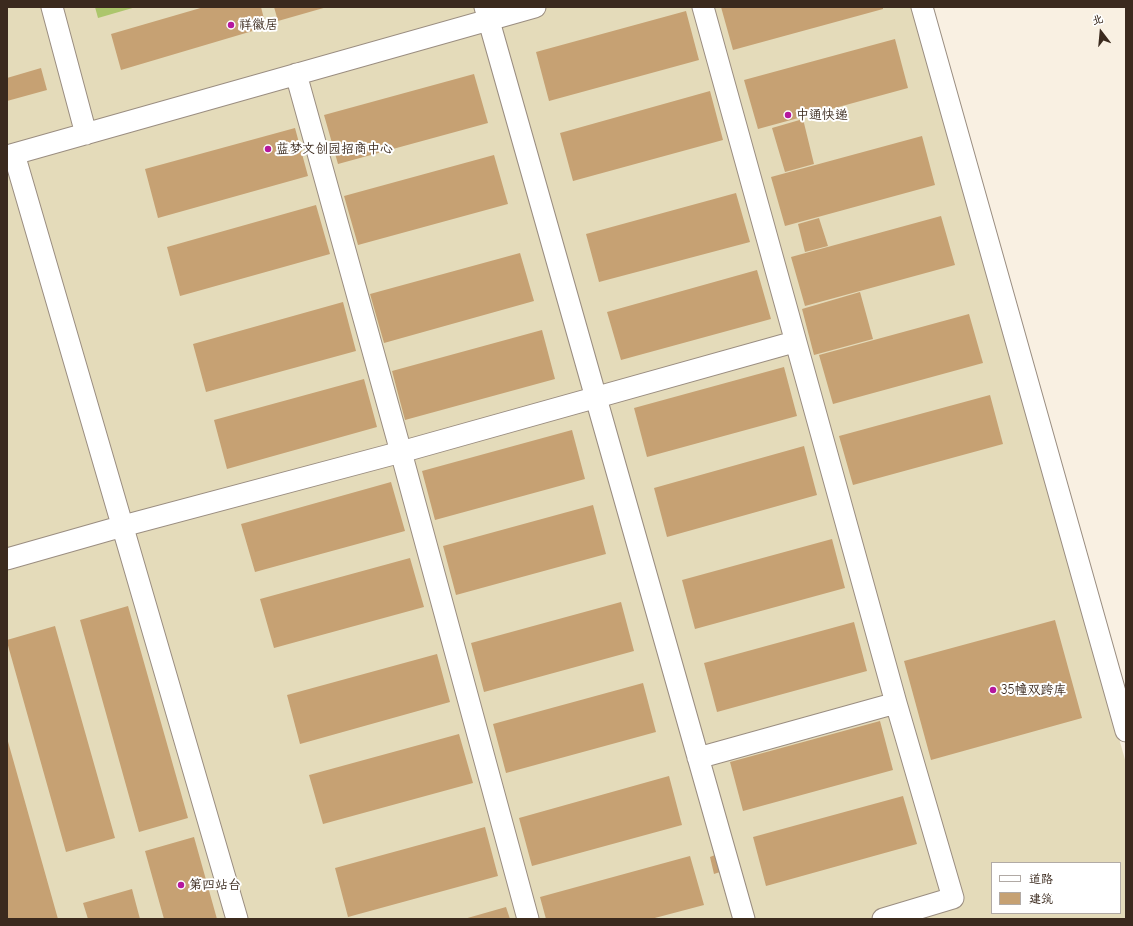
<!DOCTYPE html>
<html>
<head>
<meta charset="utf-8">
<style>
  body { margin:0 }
  #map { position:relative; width:1133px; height:926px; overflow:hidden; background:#f9f0e2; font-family:"Comic Neue","LXGW WenKai TC",sans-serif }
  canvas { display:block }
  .frame { position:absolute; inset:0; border:8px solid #3b2a1e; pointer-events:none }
  .legend { position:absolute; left:991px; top:862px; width:130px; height:52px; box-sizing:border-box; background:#fff; border:1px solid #b1aaa5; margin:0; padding:5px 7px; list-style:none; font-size:12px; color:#3b2a1e }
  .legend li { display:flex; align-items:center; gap:8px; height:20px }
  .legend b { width:20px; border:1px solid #b1aaa5 }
  .north { position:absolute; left:1081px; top:12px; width:40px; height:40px; -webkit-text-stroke:3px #fff; paint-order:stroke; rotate:344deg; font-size:11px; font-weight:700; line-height:16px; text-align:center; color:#3b2a1e }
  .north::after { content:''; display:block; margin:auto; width:14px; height:18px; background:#3b2a1e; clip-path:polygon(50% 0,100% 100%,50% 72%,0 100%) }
</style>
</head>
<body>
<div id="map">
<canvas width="1133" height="926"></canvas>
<div class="frame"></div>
<ul class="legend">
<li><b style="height:5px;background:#fff"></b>道路</li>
<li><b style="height:11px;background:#c6a173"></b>建筑</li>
</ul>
<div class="north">北</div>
</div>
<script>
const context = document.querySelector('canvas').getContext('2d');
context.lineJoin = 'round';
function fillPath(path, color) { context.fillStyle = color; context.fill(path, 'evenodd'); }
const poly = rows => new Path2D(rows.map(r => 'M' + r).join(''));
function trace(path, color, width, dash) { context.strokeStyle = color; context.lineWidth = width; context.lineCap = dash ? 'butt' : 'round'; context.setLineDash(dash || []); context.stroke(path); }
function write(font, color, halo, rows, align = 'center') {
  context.font = font + ' "Comic Neue","LXGW WenKai TC",sans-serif'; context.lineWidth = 4; context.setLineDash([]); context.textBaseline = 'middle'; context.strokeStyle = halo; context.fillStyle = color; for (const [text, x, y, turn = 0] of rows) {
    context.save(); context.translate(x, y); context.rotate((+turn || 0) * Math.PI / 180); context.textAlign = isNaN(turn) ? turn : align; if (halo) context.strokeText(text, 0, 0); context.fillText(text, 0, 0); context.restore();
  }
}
fillPath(poly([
  [7,7,911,7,1126,763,1126,919,7,919],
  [992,863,1120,863,1120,913,992,913]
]), '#e4dbba');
fillPath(poly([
  [95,7,136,7,98,18]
]), '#acc66c');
fillPath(poly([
  [204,7,261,7,266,27,121,70,111,34],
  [274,7,327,7,278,21],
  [721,7,883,7,883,9,733,50],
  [686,11,699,60,549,101,536,52],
  [895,39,908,88,758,129,744,80],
  [41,68,47,90,7,101,7,78],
  [474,74,488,123,338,164,324,115],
  [710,91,723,140,573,181,560,133],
  [803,119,814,164,785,172,772,128],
  [295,128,308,176,158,218,145,169],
  [922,136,935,185,785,226,771,177],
  [494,155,508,204,358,245,344,196],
  [736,193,750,242,599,282,586,234],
  [316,205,330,254,180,296,167,247],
  [941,216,955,265,805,306,791,257],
  [819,218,828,246,805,252,798,224],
  [520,253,534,301,384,343,370,294],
  [757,270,771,319,621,360,607,312],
  [860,292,873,339,814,355,802,309],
  [343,302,356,351,206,392,193,344],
  [969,314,983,363,833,404,819,355],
  [542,330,555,379,405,420,392,371],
  [784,367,797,416,647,457,634,408],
  [364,379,377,427,227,469,214,420],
  [990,395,1003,444,853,485,839,436],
  [572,430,585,479,435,520,422,471],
  [804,446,817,495,667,537,654,488],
  [391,482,405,531,255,572,241,524],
  [593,505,606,554,456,595,443,546],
  [832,539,845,588,695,629,682,580],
  [410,558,424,607,274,648,260,599],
  [621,602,634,651,484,692,471,643],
  [128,606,188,818,139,832,80,620],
  [1055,620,1082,718,931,760,904,661],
  [854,622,867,671,717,712,704,663],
  [55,626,115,838,66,852,7,642,7,640],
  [437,654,450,702,300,744,287,695],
  [643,683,656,732,506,773,493,724],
  [880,721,893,770,743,811,730,762],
  [459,734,473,783,323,824,309,775],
  [7,738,58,919,7,919],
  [669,776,682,825,532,866,519,818],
  [903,796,917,844,766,886,753,837],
  [485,827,498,876,348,917,335,868],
  [194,837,217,919,164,919,145,851],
  [715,855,720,872,714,874,710,857],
  [690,856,704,905,651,919,546,919,540,897],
  [132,889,140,919,88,919,83,903],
  [506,907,510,919,464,919]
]), '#c6a173');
const minor = poly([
  [52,7,86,134],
  [485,7,744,919],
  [703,7,896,703,953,898,883,919],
  [922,7,1126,731],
  [296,74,401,452,528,919],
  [14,154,237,919],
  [7,156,535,7],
  [7,559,123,526,401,452,794,342],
  [698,758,896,703]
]);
trace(minor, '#9a8d80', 23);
trace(minor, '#fff', 21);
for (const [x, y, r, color] of [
  [231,25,4,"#b5179e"],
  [788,115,4,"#b5179e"],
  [268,149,4,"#b5179e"],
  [993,690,4,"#b5179e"],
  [181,885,4,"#b5179e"]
]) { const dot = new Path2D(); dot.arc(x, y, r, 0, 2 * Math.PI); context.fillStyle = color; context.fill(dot); trace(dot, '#fff', 1.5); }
write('13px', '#3b2a1e', '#fff', [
  ["祥徽居",239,25],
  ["中通快递",796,115],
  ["蓝梦文创园招商中心",276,149],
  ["35幢双跨库",1001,690],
  ["第四站台",189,885]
], 'left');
</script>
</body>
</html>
